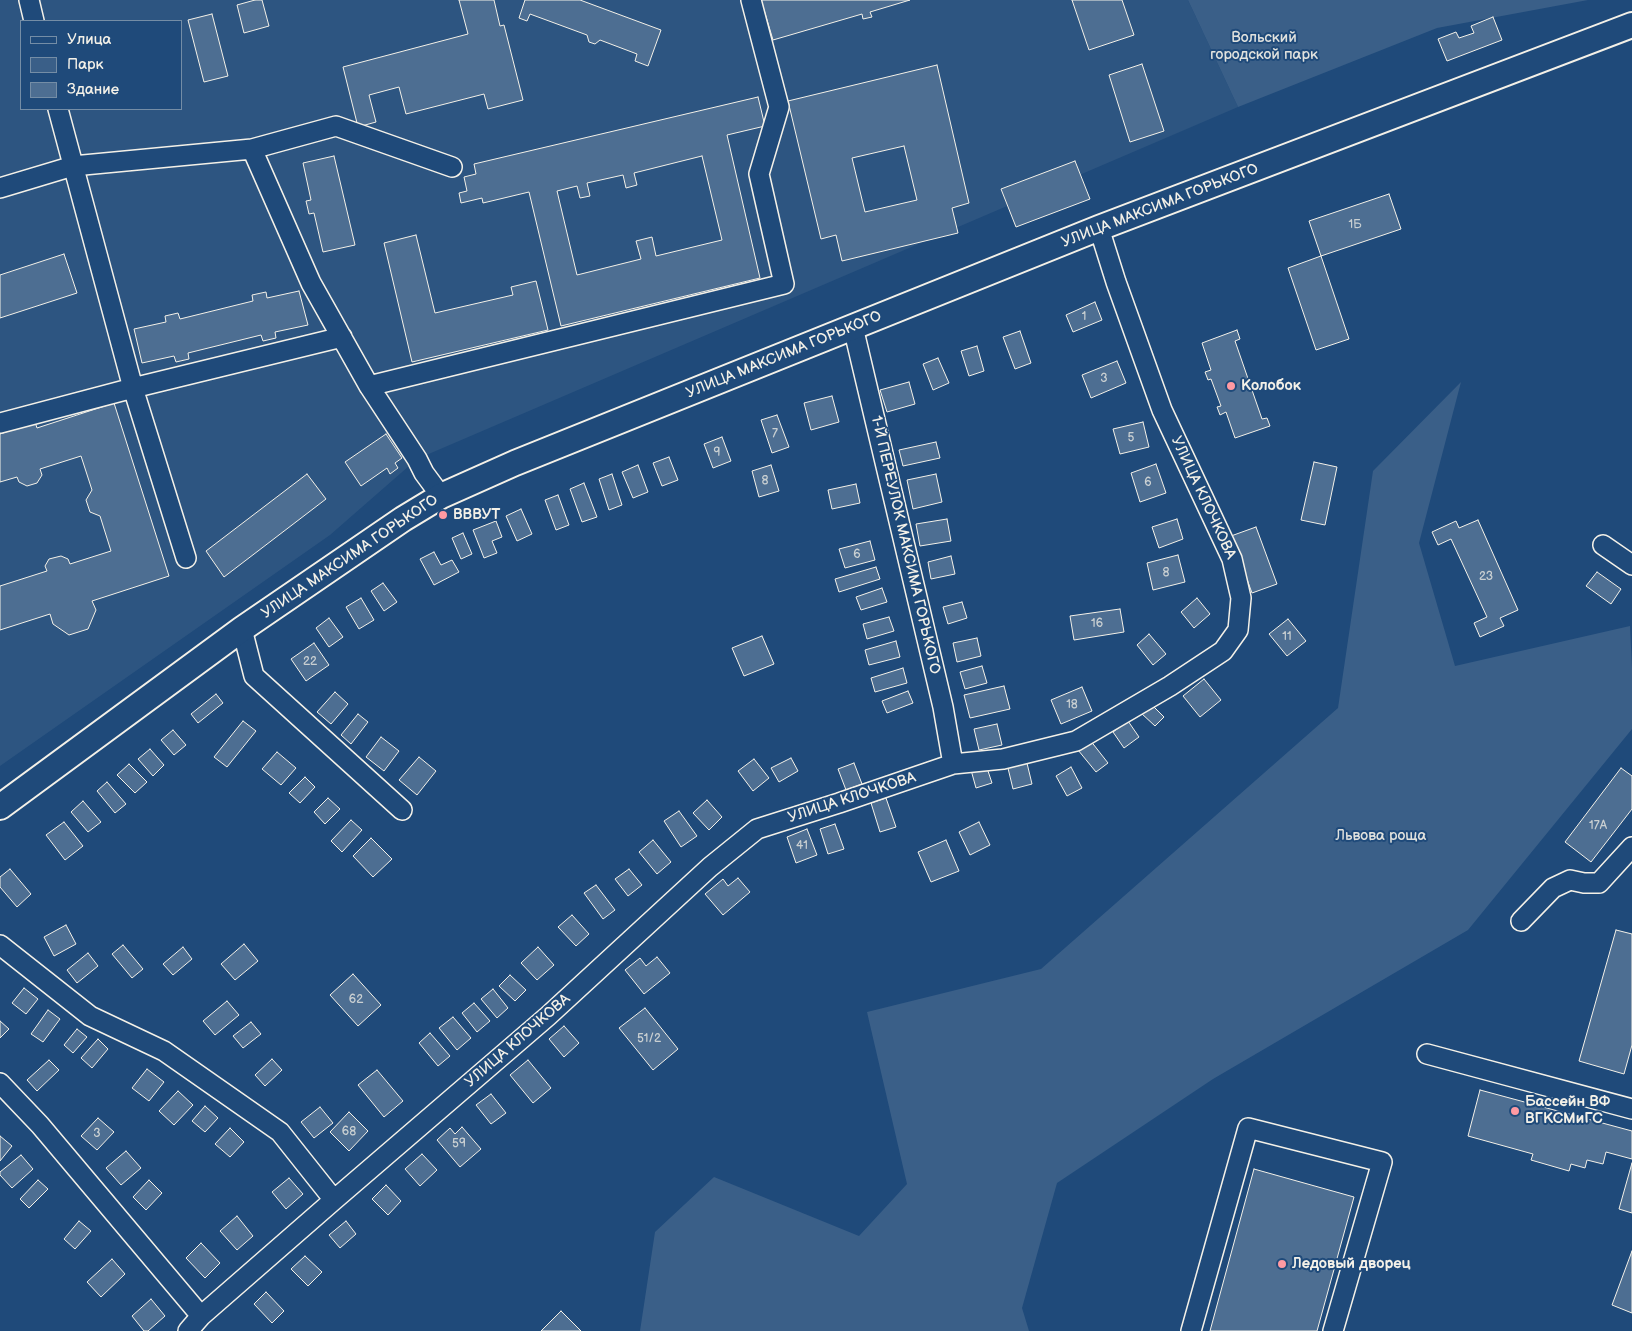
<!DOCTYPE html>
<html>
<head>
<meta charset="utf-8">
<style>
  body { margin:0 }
  #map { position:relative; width:1632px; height:1331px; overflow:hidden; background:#1f4a7a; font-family:"Balsamiq Sans",sans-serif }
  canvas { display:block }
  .legend { position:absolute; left:20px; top:20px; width:162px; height:90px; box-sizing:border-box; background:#1f4a7a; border:1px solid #748da6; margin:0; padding:6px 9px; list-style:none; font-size:15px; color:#f4f1e8 }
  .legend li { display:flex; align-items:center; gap:10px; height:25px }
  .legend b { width:25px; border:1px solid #748da6 }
</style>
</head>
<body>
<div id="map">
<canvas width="1632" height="1331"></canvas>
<ul class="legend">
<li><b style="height:6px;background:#1f4a7a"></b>Улица</li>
<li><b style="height:14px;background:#3a5f88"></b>Парк</li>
<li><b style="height:14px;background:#4d6e92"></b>Здание</li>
</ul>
</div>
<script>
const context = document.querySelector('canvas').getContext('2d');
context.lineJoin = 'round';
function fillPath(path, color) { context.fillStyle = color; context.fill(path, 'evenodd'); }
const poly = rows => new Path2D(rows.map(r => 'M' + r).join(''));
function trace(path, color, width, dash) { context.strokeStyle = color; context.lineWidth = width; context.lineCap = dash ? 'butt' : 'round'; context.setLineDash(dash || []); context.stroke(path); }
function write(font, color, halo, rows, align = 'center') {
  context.font = font + ' "Balsamiq Sans",sans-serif'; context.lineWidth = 4; context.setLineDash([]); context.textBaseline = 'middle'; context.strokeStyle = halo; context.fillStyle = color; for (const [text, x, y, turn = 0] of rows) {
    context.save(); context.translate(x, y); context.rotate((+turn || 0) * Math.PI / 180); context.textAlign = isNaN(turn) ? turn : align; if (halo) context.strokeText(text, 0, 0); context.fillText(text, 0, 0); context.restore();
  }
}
fillPath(poly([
  [0,0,1188,0,1238,107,417,459,330,535,0,766],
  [21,21,181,21,181,109,21,109]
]), '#2d5581');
fillPath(poly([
  [1188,0,1588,0,1437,28,1238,107],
  [1461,382,1419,543,1455,666,1630,626,1632,668,1632,729,1468,930,1213,1079,1057,1183,1022,1308,1029,1331,640,1331,655,1232,714,1177,859,1236,907,1184,867,1012,1041,969,1338,708,1373,471]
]), '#3a5f88');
const building = poly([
  [255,0,262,0,269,26,244,33,237,5,255,0],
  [459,0,494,0,500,26,504,25,523,100,488,109,484,94,406,114,399,87,369,95,376,122,358,127,343,67,468,34,459,0],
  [525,0,580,0,661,30,648,66,635,61,637,54,600,40,595,44,589,42,587,35,530,14,527,21,519,18,525,0],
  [761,0,910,0,870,12,872,17,863,19,862,14,773,40,761,0],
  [1072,0,1122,0,1134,35,1089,50,1072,0],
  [212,14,228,76,204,82,188,20,212,14],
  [1493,17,1502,40,1447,61,1438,39,1456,32,1459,38,1474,33,1471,26,1493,17],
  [1142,64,1164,131,1130,142,1109,75,1142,64],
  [937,65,969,203,952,208,958,233,842,261,836,235,821,239,788,101,937,65],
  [904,146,917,200,865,212,852,158,904,146],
  [758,97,765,126,727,135,760,278,561,326,529,192,483,203,482,198,461,203,459,193,467,191,464,177,476,174,474,164,758,97],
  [702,156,722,240,656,256,652,237,636,241,641,259,577,275,557,191,577,186,580,198,590,196,587,183,623,175,626,188,637,185,634,173,702,156],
  [334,156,355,245,323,252,314,213,309,214,306,201,311,200,303,163,334,156],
  [1075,161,1090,199,1016,227,1001,189,1075,161],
  [1389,194,1401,229,1321,256,1309,221,1389,194],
  [416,235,435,313,513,295,511,287,536,281,548,330,412,362,384,243,416,235],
  [64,254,77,293,0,318,0,275,64,254],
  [1321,256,1349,339,1316,350,1288,268,1321,256],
  [299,291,308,325,275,332,276,338,263,341,261,335,188,353,189,359,176,362,174,356,142,363,134,329,166,322,165,316,178,313,180,319,253,301,252,295,266,292,267,298,299,291],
  [1095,302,1102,320,1073,332,1066,315,1095,302],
  [1237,330,1240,339,1235,341,1262,419,1267,418,1270,426,1235,438,1226,412,1220,415,1217,407,1221,406,1211,379,1208,380,1205,372,1211,370,1202,343,1237,330],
  [1020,331,1031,363,1015,369,1003,337,1020,331],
  [977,346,984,371,969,376,961,351,977,346],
  [938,358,949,383,933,390,923,364,938,358],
  [1117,361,1126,383,1091,398,1082,375,1117,361],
  [909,382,915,404,887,412,880,390,909,382],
  [832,396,839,422,811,430,804,403,832,396],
  [114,403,169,576,92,601,96,610,88,629,69,635,53,624,50,614,0,630,0,586,47,571,45,566,49,559,61,556,68,559,70,564,111,551,100,516,90,512,86,500,92,490,81,456,40,469,42,475,37,483,27,486,19,482,17,477,0,482,0,434,35,422,37,428,114,403],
  [777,415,789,447,772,453,761,420,777,415],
  [1143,422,1149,447,1120,454,1113,429,1143,422],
  [386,434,402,458,395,463,398,468,390,474,387,468,361,486,345,462,386,434],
  [722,437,731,461,713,468,704,444,722,437],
  [936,442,940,458,903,466,899,450,936,442],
  [669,457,678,480,662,486,653,463,669,457],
  [1314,462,1337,467,1325,525,1301,520,1314,462],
  [1156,464,1166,493,1140,502,1131,473,1156,464],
  [638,465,648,492,633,498,622,472,638,465],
  [771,465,779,491,759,497,752,471,771,465],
  [307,474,326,499,224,577,206,551,307,474],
  [612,474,622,505,609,510,599,479,612,474],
  [936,474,942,502,913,509,907,480,936,474],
  [584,483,597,517,582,522,570,489,584,483],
  [856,484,860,503,832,509,828,490,856,484],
  [558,495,569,525,556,530,545,500,558,495],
  [521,509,532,534,517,541,506,516,521,509],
  [947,519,951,541,920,546,916,524,947,519],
  [1177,519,1183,539,1159,548,1152,527,1177,519],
  [1478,520,1518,610,1500,618,1504,626,1480,637,1474,623,1487,617,1451,539,1438,545,1432,532,1456,521,1459,528,1478,520],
  [496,521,502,537,492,541,497,553,484,558,473,530,496,521],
  [1256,527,1277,584,1252,593,1231,536,1256,527],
  [463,533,472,554,461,559,452,538,463,533],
  [870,541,875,560,845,568,839,549,870,541],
  [434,552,441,565,452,560,459,572,434,585,420,559,434,552],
  [1178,555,1185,582,1153,590,1147,563,1178,555],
  [951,556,955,574,931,579,928,562,951,556],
  [876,567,880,579,839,592,835,579,876,567],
  [1597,572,1621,589,1611,604,1586,586,1597,572],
  [383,583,397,602,384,611,371,591,383,583],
  [882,588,887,602,861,610,856,597,882,588],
  [361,598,374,620,359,629,346,607,361,598],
  [1197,598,1210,614,1194,628,1181,612,1197,598],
  [962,602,967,618,948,624,943,607,962,602],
  [1120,609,1124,632,1074,640,1070,616,1120,609],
  [889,617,894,631,867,639,863,624,889,617],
  [329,618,343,637,329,647,316,628,329,618],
  [1288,619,1306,641,1287,656,1269,634,1288,619],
  [1149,634,1166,654,1153,665,1137,645,1149,634],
  [762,636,774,664,744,676,732,648,762,636],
  [977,638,981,656,957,662,953,643,977,638],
  [896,641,900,657,869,665,865,650,896,641],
  [314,643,329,665,306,681,291,659,314,643],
  [982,666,987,683,965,689,960,672,982,666],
  [903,668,907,683,875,692,871,678,903,668],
  [1204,679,1221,700,1200,717,1183,696,1204,679],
  [1004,686,1010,709,970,718,964,695,1004,686],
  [1082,687,1092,711,1061,724,1051,700,1082,687],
  [908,691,913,703,887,713,882,701,908,691],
  [335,692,348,704,331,724,317,712,335,692],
  [216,694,223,703,198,723,191,714,216,694],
  [1151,704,1164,717,1155,726,1141,713,1151,704],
  [358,714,368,722,351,744,341,735,358,714],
  [243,721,256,731,227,767,214,757,243,721],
  [1128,721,1139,737,1124,748,1113,732,1128,721],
  [997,724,1002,745,979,750,974,729,997,724],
  [173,730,186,745,174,755,161,740,173,730],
  [381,737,399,751,384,771,366,757,381,737],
  [1090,740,1108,763,1096,772,1078,750,1090,740],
  [150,749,164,765,153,776,138,759,150,749],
  [277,752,296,768,281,785,262,769,277,752],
  [419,757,436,771,417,795,399,780,419,757],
  [791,758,798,771,779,782,771,768,791,758],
  [754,759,769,778,753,791,738,771,754,759],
  [1026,759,1032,784,1013,789,1007,764,1026,759],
  [854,763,862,784,846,790,838,769,854,763],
  [129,764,147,782,135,793,117,775,129,764],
  [986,765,992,783,976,788,971,770,986,765],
  [1071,767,1082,788,1067,796,1056,776,1071,767],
  [1621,768,1632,776,1632,809,1591,862,1565,842,1621,768],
  [305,777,315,787,300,803,289,793,305,777],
  [107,782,126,804,115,813,97,791,107,782],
  [328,798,340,809,325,824,314,812,328,798],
  [886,798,896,827,880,832,871,803,886,798],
  [707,800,722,817,709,830,693,813,707,800],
  [83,801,101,822,88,832,71,812,83,801],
  [679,811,697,836,681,847,664,821,679,811],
  [351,820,362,830,342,852,331,841,351,820],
  [64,822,83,846,65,860,46,835,64,822],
  [979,822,990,845,970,855,959,832,979,822],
  [835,824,844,849,828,854,820,829,835,824],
  [807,829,817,855,796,863,787,837,807,829],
  [371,838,392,859,373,877,353,856,371,838],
  [653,840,671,862,657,874,639,852,653,840],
  [946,840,959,871,931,882,918,852,946,840],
  [10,869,31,894,17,907,0,887,0,877,10,869],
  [629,869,642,885,628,896,615,879,629,869],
  [738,878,750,892,723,915,705,894,723,879,728,886,738,878],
  [596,885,615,910,603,919,584,893,596,885],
  [572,915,589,934,576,946,558,927,572,915],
  [66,925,76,944,54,956,44,937,66,925],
  [1616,930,1632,934,1632,1045,1624,1074,1579,1061,1616,930],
  [244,944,258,961,235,980,221,964,244,944],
  [123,945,143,969,132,978,112,954,123,945],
  [183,947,192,959,173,975,163,964,183,947],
  [538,947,554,965,537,980,521,963,538,947],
  [88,953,98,966,77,983,67,970,88,953],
  [657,957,670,973,644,994,625,970,640,958,646,966,657,957],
  [353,974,381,1005,358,1026,330,995,353,974],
  [510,975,526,990,515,1001,499,986,510,975],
  [24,988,38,999,26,1014,12,1003,24,988],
  [493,989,508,1008,497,1018,481,999,493,989],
  [227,1001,239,1015,215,1035,203,1021,227,1001],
  [474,1003,490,1021,477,1032,462,1013,474,1003],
  [645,1008,678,1049,653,1070,619,1028,645,1008],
  [48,1010,60,1019,43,1042,31,1034,48,1010],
  [453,1017,471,1038,457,1050,439,1028,453,1017],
  [0,1021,9,1029,0,1038,0,1021],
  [251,1022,261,1034,243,1048,233,1036,251,1022],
  [564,1026,579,1043,564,1057,549,1039,564,1026],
  [77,1029,87,1037,73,1053,64,1045,77,1029],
  [430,1033,450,1056,438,1066,419,1043,430,1033],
  [98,1039,108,1049,92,1068,81,1058,98,1039],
  [272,1059,282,1070,265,1086,255,1075,272,1059],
  [49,1060,59,1070,37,1091,27,1080,49,1060],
  [528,1060,551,1088,533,1103,510,1075,528,1060],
  [147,1069,164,1082,149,1101,132,1088,147,1069],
  [377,1070,403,1101,384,1117,358,1085,377,1070],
  [1480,1090,1632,1131,1632,1159,1606,1152,1603,1164,1587,1160,1585,1168,1571,1164,1569,1171,1531,1160,1533,1154,1468,1136,1480,1090],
  [178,1091,193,1105,174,1125,159,1111,178,1091],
  [491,1094,506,1113,491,1124,476,1105,491,1094],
  [205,1106,218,1118,205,1132,192,1121,205,1106],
  [320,1107,333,1123,314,1138,301,1122,320,1107],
  [349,1112,368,1131,349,1151,330,1132,349,1112],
  [98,1118,114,1132,97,1150,81,1136,98,1118],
  [462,1127,481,1149,460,1167,437,1140,450,1128,455,1134,462,1127],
  [230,1128,244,1142,230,1157,215,1144,230,1128],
  [0,1136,12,1146,0,1161,0,1136],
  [126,1151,141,1168,121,1185,106,1168,126,1151],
  [422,1154,437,1170,420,1186,405,1169,422,1154],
  [21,1155,33,1169,12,1188,0,1175,0,1172,21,1155],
  [1632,1163,1632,1213,1619,1209,1632,1163],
  [1254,1169,1354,1197,1317,1331,1210,1331,1254,1169],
  [289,1178,303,1194,286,1209,272,1192,289,1178],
  [38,1180,48,1189,29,1208,20,1199,38,1180],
  [149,1180,162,1193,146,1210,133,1197,149,1180],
  [386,1185,401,1201,388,1215,372,1199,386,1185],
  [237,1216,253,1236,237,1250,220,1231,237,1216],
  [79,1221,91,1231,75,1249,64,1239,79,1221],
  [346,1221,356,1234,340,1248,329,1235,346,1221],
  [201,1243,220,1263,205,1278,186,1258,201,1243],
  [1632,1251,1632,1313,1612,1305,1632,1251],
  [305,1256,322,1272,308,1286,291,1269,305,1256],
  [112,1259,125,1274,101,1297,87,1282,112,1259],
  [266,1292,284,1311,272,1323,254,1304,266,1292],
  [151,1299,165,1316,148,1331,144,1331,132,1316,151,1299],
  [561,1311,581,1331,541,1331,561,1311]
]);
fillPath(building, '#4d6e92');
trace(building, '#f4f1e8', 1);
const minor = poly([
  [29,0,34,21],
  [58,109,133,388,186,558],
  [252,149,311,283,369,386,417,459,424,473,441,496],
  [0,188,73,166,252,149,336,126,452,167],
  [853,327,943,707,953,764],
  [369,386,784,284,759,174,779,107,751,0],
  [0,423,133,388,342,337],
  [1603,545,1632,565],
  [242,629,254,676,402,810],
  [1521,921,1553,888,1570,880,1584,883,1599,883,1632,847],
  [0,945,90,1016,164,1051,280,1132,334,1200],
  [1427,1054,1632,1109],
  [0,1083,40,1125,201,1316],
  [188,1331,201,1316,334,1200,548,1016,710,867,757,829,839,803,953,764,1003,759,1076,741,1170,686,1223,651,1238,630,1241,598,1232,559,1162,410,1116,282,1099,228],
  [1191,1331,1248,1128,1382,1162,1333,1331]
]);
const major = poly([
  [0,807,242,629,403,519,441,496,515,463,1099,228,1632,25]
]);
trace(minor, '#f4f1e8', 22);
trace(major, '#f4f1e8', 28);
trace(minor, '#1f4a7a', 19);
trace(major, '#1f4a7a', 24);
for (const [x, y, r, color] of [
  [1231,386,5,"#ff9aa2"],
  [443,515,5,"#ff9aa2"],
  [1515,1111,5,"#ff9aa2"],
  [1282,1264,5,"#ff9aa2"]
]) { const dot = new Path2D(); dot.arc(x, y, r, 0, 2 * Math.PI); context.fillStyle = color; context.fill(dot); trace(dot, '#1f4a7a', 2); }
write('12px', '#cad0d2', null, [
  ["1Б",1355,225],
  ["1",1084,317],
  ["3",1104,379],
  ["7",775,434],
  ["5",1131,438],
  ["9",717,453],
  ["8",765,481],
  ["6",1148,483],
  ["6",857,555],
  ["8",1166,573],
  ["23",1486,577],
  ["16",1097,624],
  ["11",1287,637],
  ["22",310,662],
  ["18",1072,705],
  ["17А",1598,826],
  ["41",802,846],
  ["62",356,1000],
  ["51/2",649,1039],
  ["68",349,1132],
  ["3",97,1134],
  ["59",459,1144]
]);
write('15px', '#e1e2de', '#1f4a7a', [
  ["Вольский",1264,38],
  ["городской парк",1264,55],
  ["Львова роща",1381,836]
]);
write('15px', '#f4f1e8', '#1f4a7a', [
  ["УЛИЦА МАКСИМА ГОРЬКОГО",1160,206,-21],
  ["УЛИЦА МАКСИМА ГОРЬКОГО",784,355,-22],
  ["УЛИЦА КЛОЧКОВА",1203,498,65],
  ["1-Й ПЕРЕУЛОК МАКСИМА ГОРЬКОГО",905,545,77],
  ["УЛИЦА МАКСИМА ГОРЬКОГО",350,557,-34],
  ["УЛИЦА КЛОЧКОВА",852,798,-18],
  ["УЛИЦА КЛОЧКОВА",518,1041,-41]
]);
write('bold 15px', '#f4f1e8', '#1f4a7a', [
  ["Колобок",1241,386],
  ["ВВВУТ",453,515],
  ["Бассейн ВФ",1525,1102],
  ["ВГКСМиГС",1525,1119],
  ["Ледовый дворец",1292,1264]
], 'left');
</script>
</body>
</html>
